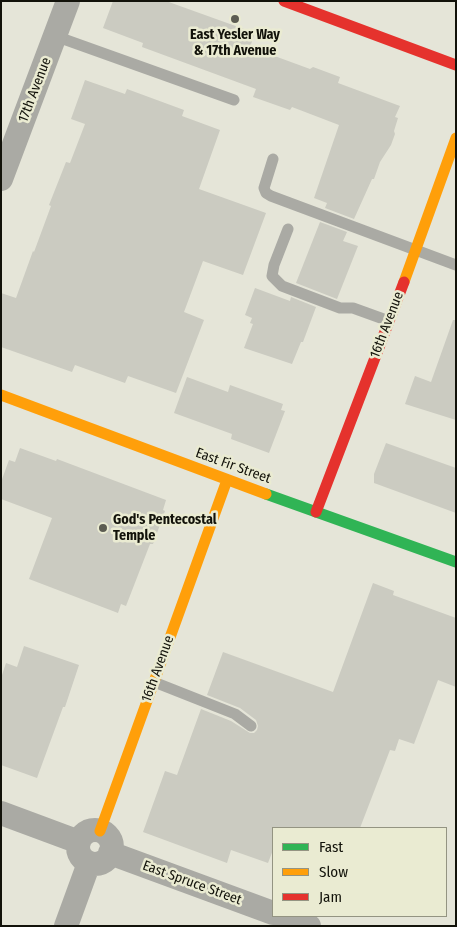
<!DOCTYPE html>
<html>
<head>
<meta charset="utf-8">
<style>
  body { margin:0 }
  #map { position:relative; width:457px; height:927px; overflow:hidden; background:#e5e5d8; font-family:"Fira Sans Condensed",sans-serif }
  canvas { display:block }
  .frame { position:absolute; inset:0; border:2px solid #12120a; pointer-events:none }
  .legend { position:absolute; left:272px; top:827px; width:175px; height:90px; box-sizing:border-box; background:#eaebd2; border:1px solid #949482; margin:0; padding:6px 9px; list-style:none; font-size:15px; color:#12120a }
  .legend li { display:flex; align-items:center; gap:10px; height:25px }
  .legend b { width:25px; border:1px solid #949482 }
</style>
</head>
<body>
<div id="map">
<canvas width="457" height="927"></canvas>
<div class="frame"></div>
<ul class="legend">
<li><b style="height:6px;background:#30b455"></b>Fast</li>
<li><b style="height:6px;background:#ff9f0a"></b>Slow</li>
<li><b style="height:6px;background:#e5322d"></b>Jam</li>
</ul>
</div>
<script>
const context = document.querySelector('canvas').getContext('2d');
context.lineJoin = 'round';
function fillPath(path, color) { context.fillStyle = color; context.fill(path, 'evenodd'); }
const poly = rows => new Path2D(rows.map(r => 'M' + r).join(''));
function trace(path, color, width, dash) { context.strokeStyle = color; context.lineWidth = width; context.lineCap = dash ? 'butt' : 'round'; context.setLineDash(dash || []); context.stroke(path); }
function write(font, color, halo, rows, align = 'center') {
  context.font = font + ' "Fira Sans Condensed",sans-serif'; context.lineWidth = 5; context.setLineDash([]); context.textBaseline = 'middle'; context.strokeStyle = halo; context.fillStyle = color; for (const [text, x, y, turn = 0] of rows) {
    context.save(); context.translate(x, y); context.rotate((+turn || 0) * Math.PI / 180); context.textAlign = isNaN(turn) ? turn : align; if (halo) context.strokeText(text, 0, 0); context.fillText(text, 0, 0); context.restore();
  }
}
fillPath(poly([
  [113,1,166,1,255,33,250,47,310,69,313,67,340,77,338,83,400,106,395,117,398,118,394,131,395,134,391,145,380,162,374,179,372,179,354,219,325,208,327,203,314,198,339,125,292,107,290,110,253,97,256,89,142,47,143,43,103,28],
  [85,80,125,94,127,89,184,110,182,116,220,130,199,189,266,213,243,275,203,261,184,312,204,320,176,393,128,376,125,383,75,365,72,372,1,347,1,293,16,298,33,251,34,252,51,206,49,205,66,162,70,163,85,124,71,119],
  [320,222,347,232,343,241,358,246,337,299,296,283],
  [255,288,290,301,291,297,316,307,303,342,301,342,292,364,244,348,253,324,250,323,252,318,245,315],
  [453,320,456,320,456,420,405,404,415,376,431,382],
  [187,377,228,392,230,385,283,404,281,410,285,411,269,453,231,439,232,434,174,413],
  [386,443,456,468,456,513,374,483,374,474],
  [20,448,56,461,57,459,166,500,163,510,165,511,153,544,150,544,126,606,121,604,118,613,29,579,52,518,1,499,1,482,9,460,15,462],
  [373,583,394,591,393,595,456,618,456,687,438,680,414,744,399,739,395,751,390,750,360,828,273,828,273,850,268,863,231,850,227,863,143,832,165,771,177,775,201,709,231,721,250,733,254,733,257,730,258,726,256,720,240,708,207,695,223,652,333,692],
  [24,646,79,665,65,707,63,707,37,778,1,765,1,678,6,663,17,667]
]), '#cbcbc1');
trace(poly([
  [55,36,234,100],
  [273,159,264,188,266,193,271,196,456,265],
  [288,229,274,265,272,276,282,286,340,308,353,308,389,321],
  [154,682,235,714,251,726]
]), '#aaaaa4', 11);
trace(poly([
  [1,179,68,1],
  [1,813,79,842],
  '78 847a17 17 0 1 1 34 0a17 17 0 1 1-34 0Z',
  [110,853,273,913],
  [281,916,309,926],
  [66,926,89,863]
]), '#aaaaa4', 24);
trace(poly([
  [266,494,456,562]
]), '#30b455', 11);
trace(poly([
  [404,282,456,138],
  [1,395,266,494],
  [100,831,227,480]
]), '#ff9f0a', 11);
trace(poly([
  [284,1,456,65],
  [316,512,404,282]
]), '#e5322d', 11);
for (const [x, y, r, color] of [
  [235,19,5,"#5c5c52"],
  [103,528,5,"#5c5c52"]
]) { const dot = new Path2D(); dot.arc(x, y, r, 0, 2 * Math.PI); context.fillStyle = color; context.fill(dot); trace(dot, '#eaebd2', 2); }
write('bold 14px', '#12120a', '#eaebd2', [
  ["East Yesler Way",235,35],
  ["& 17th Avenue",235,51],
  ["God's Pentecostal",113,520,"left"],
  ["Temple",113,536,"left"]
]);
write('14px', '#12120a', '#eaebd2', [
  ["17th Avenue",35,90,-69],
  ["16th Avenue",387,325,-69],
  ["East Fir Street",233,466,20],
  ["16th Avenue",158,669,-70],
  ["East Spruce Street",192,883,20]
]);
</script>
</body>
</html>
